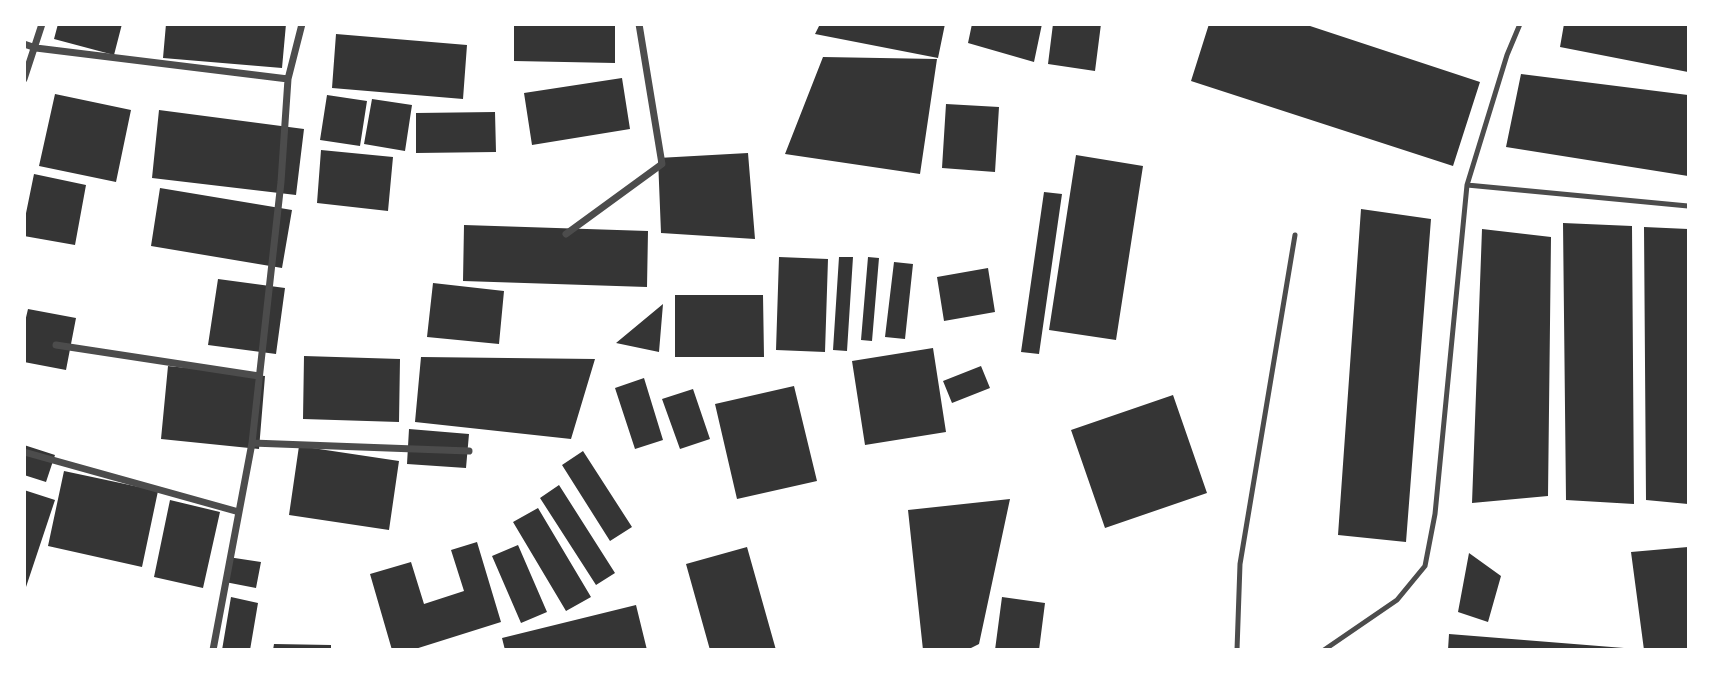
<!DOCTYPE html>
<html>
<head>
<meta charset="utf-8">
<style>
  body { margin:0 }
  #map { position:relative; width:1713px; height:674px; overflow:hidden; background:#fff; font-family:"Work Sans",sans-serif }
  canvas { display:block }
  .frame { position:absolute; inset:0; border:26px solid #fff; pointer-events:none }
</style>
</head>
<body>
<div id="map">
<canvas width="1713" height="674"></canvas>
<div class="frame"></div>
</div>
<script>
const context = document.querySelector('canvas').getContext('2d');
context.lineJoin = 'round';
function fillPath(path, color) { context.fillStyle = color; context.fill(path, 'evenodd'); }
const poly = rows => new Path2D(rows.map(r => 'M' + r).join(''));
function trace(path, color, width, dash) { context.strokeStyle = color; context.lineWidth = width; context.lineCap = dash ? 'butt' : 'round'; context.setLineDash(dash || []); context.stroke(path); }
fillPath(poly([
  [58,24,122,24,114,55,54,39],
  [166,24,286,24,282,68,163,58],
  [514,24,615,24,615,63,514,61],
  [820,24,945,24,938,58,815,34],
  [972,24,1042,24,1034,62,968,43],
  [1053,24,1101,24,1095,71,1048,64],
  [1209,24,1304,24,1480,82,1453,166,1191,81],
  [1564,24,1688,24,1688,72,1560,47],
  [336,34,467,45,463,99,332,88],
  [823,57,937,59,920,174,785,154],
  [1521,74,1688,95,1688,176,1506,147],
  [622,78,630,129,532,145,524,93],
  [55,94,131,110,116,182,39,166],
  [327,95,367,101,360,146,320,140],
  [372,99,412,105,405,151,364,144],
  [946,104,999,107,995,172,942,168],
  [159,110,304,129,296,195,152,178],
  [495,112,496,152,416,153,416,113],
  [321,150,393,157,388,211,317,203],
  [748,153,755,239,661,233,658,158],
  [1076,155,1143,166,1116,340,1049,330],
  [34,174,86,185,75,245,24,236,24,223],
  [160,188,292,210,282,268,151,246],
  [1044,192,1062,194,1039,354,1021,352],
  [1361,209,1431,219,1406,542,1338,535],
  [1563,223,1632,226,1634,504,1566,500],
  [464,225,648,231,647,287,463,281],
  [1644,227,1688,229,1688,504,1646,500],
  [1482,229,1551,237,1548,496,1472,503],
  [779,257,828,259,825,352,776,350],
  [839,257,853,257,847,351,833,350],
  [868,257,879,258,872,341,861,340],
  [894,262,913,264,905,339,885,337],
  [988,268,995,312,944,321,937,277],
  [218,279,285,288,276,354,208,345],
  [433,283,504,291,499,344,427,337],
  [675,295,763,295,764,357,675,357],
  [663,304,659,352,616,343],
  [28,309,76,318,66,370,24,362,24,326],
  [933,348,946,432,865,445,852,361],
  [304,356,400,359,399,422,303,419],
  [421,357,595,359,571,439,415,422],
  [168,366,265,376,259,449,161,439],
  [981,366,990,388,952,403,943,381],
  [644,378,663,440,635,449,615,388],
  [794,386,817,481,737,499,715,404],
  [693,389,710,439,680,449,662,399],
  [1173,395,1207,493,1105,528,1071,430],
  [409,429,469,434,466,468,407,464],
  [24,445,55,455,46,482,24,475],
  [299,446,399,461,389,530,289,515],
  [583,451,632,527,610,541,562,465],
  [64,471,158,491,142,567,48,546],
  [559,485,615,573,596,585,540,498],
  [24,490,55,500,25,590,24,590],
  [1010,499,979,644,967,650,923,650,908,510],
  [170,500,220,512,203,588,154,577],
  [538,508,591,597,566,611,513,522],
  [477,542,501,622,412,650,392,650,370,574,411,562,424,604,464,591,451,550],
  [518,545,547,612,521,623,492,556],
  [747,547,776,650,710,650,686,564],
  [1688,547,1688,650,1644,650,1631,552],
  [1469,553,1501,576,1488,622,1458,612],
  [228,557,261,562,256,588,225,582],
  [231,597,258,603,250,650,222,650],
  [1002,597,1045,603,1039,650,995,650],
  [636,605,647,650,505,650,502,638],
  [1449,634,1624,648,1624,650,1448,650],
  [274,644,331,645,331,650,273,650]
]), '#353535');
trace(poly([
  [1467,185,1688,206],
  [1237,650,1240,564,1295,235],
  [1324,650,1397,600,1425,566,1435,514,1467,185,1507,55,1520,24]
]), '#4c4c4c', 5);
trace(poly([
  [24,44,36,48,288,79],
  [24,79,42,24],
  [566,234,662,164,639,24],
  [56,345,259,376],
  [252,443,469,451],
  [24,452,239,512],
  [213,650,252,443,281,182,288,79,302,24]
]), '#4c4c4c', 7);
</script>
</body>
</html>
